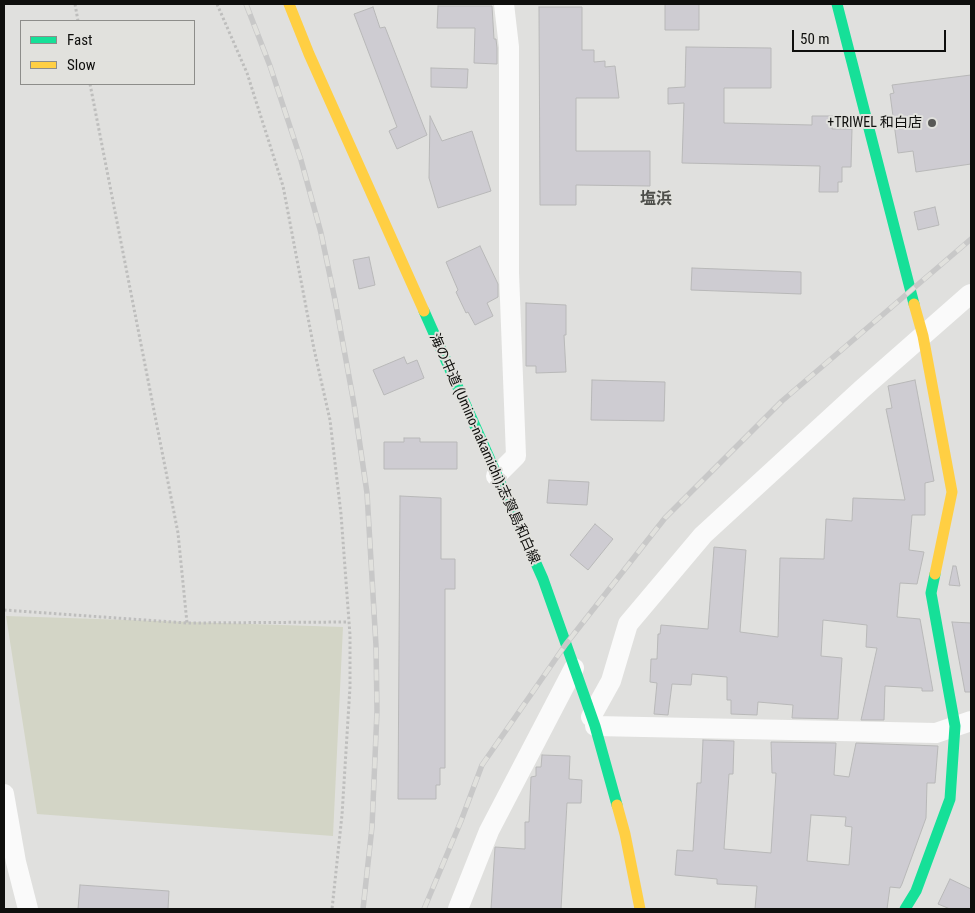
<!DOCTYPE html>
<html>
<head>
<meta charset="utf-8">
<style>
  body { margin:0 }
  #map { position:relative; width:975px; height:913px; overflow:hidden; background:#e0e0de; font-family:"Roboto Condensed",sans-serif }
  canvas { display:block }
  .frame { position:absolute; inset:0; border:5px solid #0f0f0d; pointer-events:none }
  .legend { position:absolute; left:20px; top:20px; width:175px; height:65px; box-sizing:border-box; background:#e1e1dd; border:1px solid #8d8d8a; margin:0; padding:6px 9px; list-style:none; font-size:15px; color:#0f0f0d }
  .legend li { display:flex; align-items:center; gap:10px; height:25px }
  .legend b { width:25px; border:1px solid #8d8d8a }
  .scale { position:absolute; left:792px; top:30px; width:154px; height:22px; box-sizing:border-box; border:2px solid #0f0f0d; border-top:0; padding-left:6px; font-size:15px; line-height:18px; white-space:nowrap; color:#0f0f0d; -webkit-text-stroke:4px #e1e1dd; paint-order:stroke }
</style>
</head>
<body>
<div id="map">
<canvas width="975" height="913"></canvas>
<div class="frame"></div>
<ul class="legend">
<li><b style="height:6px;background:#16e098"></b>Fast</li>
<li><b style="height:6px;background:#ffcf43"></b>Slow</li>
</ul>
<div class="scale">50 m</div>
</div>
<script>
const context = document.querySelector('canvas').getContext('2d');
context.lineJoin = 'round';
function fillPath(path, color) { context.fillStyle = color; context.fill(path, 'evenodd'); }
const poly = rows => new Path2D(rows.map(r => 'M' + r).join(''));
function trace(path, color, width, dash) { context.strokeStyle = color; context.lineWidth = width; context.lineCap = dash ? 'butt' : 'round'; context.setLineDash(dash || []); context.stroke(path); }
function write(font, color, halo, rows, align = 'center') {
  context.font = font + ' "Roboto Condensed","Noto Sans JP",sans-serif'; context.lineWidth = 4; context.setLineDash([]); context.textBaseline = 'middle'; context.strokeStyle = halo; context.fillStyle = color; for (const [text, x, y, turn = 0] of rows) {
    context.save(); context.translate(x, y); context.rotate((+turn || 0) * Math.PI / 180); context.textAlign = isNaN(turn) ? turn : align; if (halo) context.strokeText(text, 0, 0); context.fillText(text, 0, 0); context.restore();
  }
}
fillPath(poly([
  [6,616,343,627,333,836,37,814]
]), '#d3d5c6');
const building = poly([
  [665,4,699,4,699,30,665,30,665,4],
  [438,6,492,6,494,39,496,39,497,48,497,64,474,63,475,28,437,28,438,6],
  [373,7,380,28,385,27,427,135,397,149,389,131,397,127,354,14,373,7],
  [539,7,582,7,582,50,594,50,594,62,605,61,605,67,615,66,619,98,576,98,576,151,650,151,650,186,576,185,576,205,540,205,539,7],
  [686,47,771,48,771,88,724,88,724,123,812,125,812,116,833,116,832,129,852,129,851,167,842,167,842,182,838,182,838,192,819,192,820,166,682,163,684,103,668,104,668,88,685,87,686,47],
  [431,68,468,69,467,88,431,87,431,68],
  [971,75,971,164,916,172,913,151,898,153,890,94,894,93,892,85,971,75],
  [430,116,442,141,472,131,491,191,438,208,429,178,430,116],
  [935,207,939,225,918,230,914,212,935,207],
  [480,246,498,284,498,297,487,303,493,316,475,325,468,312,466,313,456,292,458,290,446,262,480,246],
  [369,257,375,285,359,289,353,260,369,257],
  [692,268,801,272,801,294,691,290,692,268],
  [526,303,566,305,566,335,564,335,566,372,536,373,536,366,526,366,526,303],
  [404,357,407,364,417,360,424,378,384,395,373,370,404,357],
  [592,380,665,382,664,421,591,420,592,380],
  [915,380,934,481,925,483,925,515,912,515,909,550,924,552,917,584,900,583,897,617,920,619,933,691,922,691,922,688,885,686,884,720,861,720,877,648,866,647,867,625,823,620,821,656,842,658,838,719,792,718,793,705,758,702,757,715,731,714,731,700,727,700,727,677,692,674,691,685,672,684,668,715,654,714,657,683,650,682,651,659,657,659,658,634,660,634,661,625,708,629,714,547,746,550,740,632,778,637,780,558,824,559,826,519,852,521,853,498,905,500,886,409,892,408,888,386,915,380],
  [404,438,420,438,420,442,457,442,457,469,384,469,384,442,404,442,404,438],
  [549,480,589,482,587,505,547,503,549,480],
  [400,496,441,498,441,559,455,559,455,589,445,589,445,768,440,768,440,785,436,785,436,799,398,799,400,496],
  [595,524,613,539,588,570,570,555,595,524],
  [953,566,956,566,960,586,949,585,953,566],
  [952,622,971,623,971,692,965,692,952,622],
  [703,740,734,741,733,774,729,774,724,849,771,853,776,773,772,773,771,742,836,743,834,775,849,777,856,743,938,746,935,783,927,783,926,818,902,884,900,888,890,887,887,909,755,909,757,886,717,884,717,879,675,875,677,850,693,851,697,783,701,783,703,740],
  [811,815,846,817,845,826,852,827,849,865,807,861,811,815],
  [542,755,570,756,569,779,582,780,581,803,567,803,561,909,491,909,495,847,525,849,525,822,529,822,531,777,536,776,536,767,541,767,542,755],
  [950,879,971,889,971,909,950,909,938,904,950,879],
  [80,885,169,891,168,909,78,909,80,885]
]);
fillPath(building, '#ceccd2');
trace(building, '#b8b8b8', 1);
trace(poly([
  [75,4,78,21],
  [217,4,247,73,283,186,314,349,330,420,341,514,350,635,350,687,342,815,332,909],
  [90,84,178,533,187,623],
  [4,610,187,623,348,622]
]), '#bebebd', 3, [2.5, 2.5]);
trace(poly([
  [496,476,516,456,509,273,509,47,504,4],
  [591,717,611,681,628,624,703,535,862,389,969,295,971,294],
  [595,726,936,733,971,721],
  [4,794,16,862,28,909],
  [458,909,489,831,574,668]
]), '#fafafa', 20);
trace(poly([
  [837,4,914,304],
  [424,311,543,579,595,726,617,805],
  [905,909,916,891,950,799,955,726,931,593,935,574]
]), '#16e098', 11);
trace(poly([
  [289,4,309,54,424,311],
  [914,304,923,336,952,492,935,574],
  [617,805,625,834,640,909]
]), '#ffcf43', 11);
const rail = poly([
  [246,4,270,66,301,160,321,233,335,300,354,404,367,493,376,646,377,711,372,827,363,909],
  [424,909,461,821,482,765,566,644,665,518,782,401,971,239]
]);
trace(rail, '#c8c8c8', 5.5);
trace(rail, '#e1e1dd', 4, [11]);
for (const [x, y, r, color] of [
  [932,123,5,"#585856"]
]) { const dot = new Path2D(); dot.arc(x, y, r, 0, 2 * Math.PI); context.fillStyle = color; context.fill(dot); trace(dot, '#e1e1dd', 2); }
write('14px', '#0f0f0d', '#e1e1dd', [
  ["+TRIWEL 和白店",922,123]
], 'right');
write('14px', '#0f0f0d', '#e1e1dd', [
  ["海の中道 (Umino-nakamichi);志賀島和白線",484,449,66]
]);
write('bold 16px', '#4d4e4a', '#e1e1dd', [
  ["塩浜",656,200]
]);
</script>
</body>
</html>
